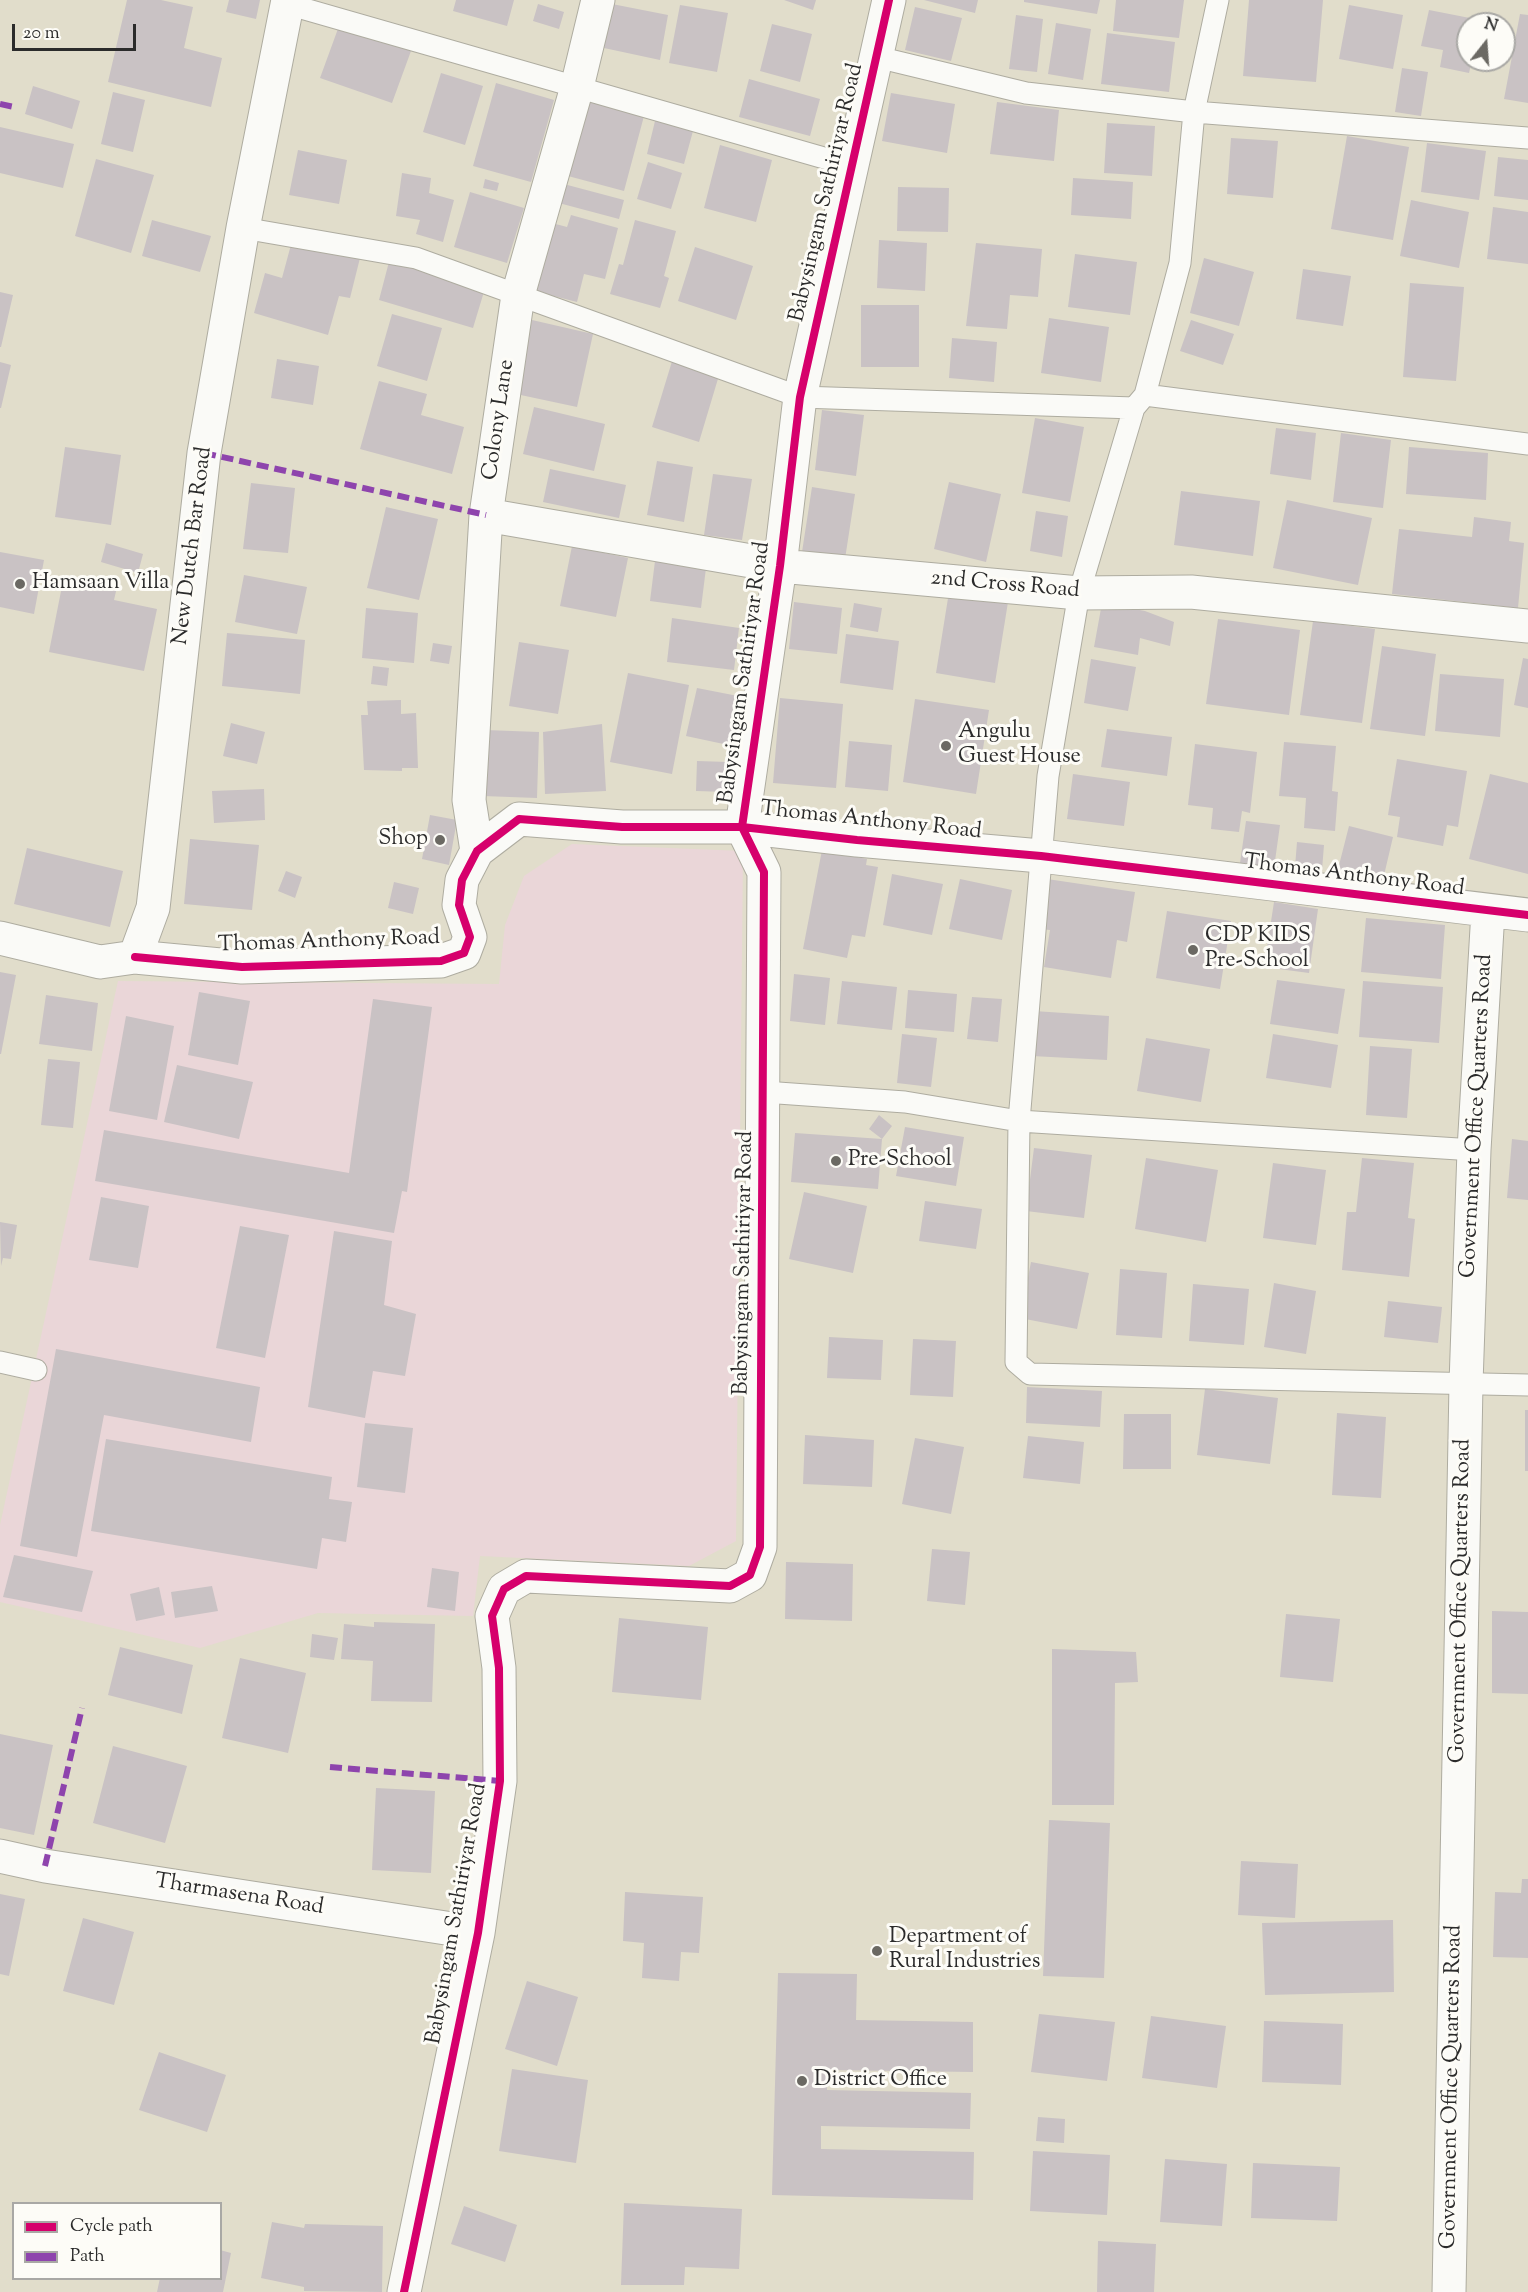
<!DOCTYPE html>
<html>
<head>
<meta charset="utf-8">
<style>
  body { margin:0 }
  #map { position:relative; width:1528px; height:2292px; overflow:hidden; background:#e1ddcb; font-family:"Sorts Mill Goudy",serif }
  canvas { display:block }
  .legend { position:absolute; left:12px; top:2202px; width:210px; height:78px; box-sizing:border-box; background:#fdfcf7; border:2px solid #a9a8a5; margin:0; padding:8px 10px; list-style:none; font-size:18px; color:#2b2b2b }
  .legend li { display:flex; align-items:center; gap:12px; height:30px }
  .legend b { width:30px; border:2px solid #a9a8a5 }
  .north { position:absolute; left:1456px; top:12px; width:60px; height:60px; box-sizing:border-box; background:#fdfcf7; border:2px solid #a9a8a5; border-radius:50%; rotate:17deg; font-size:16px; font-weight:700; line-height:24px; text-align:center; color:#2b2b2b }
  .north::after { content:''; display:block; margin:auto; width:21px; height:27px; background:#6b6963; clip-path:polygon(50% 0,100% 100%,50% 72%,0 100%) }
  .scale { position:absolute; left:12px; top:24px; width:124px; height:27px; box-sizing:border-box; border:3px solid #2b2b2b; border-top:0; padding-left:8px; font-size:18px; line-height:21px; white-space:nowrap; color:#2b2b2b; -webkit-text-stroke:4px #fdfcf7; paint-order:stroke }
</style>
</head>
<body>
<div id="map">
<canvas width="1528" height="2292"></canvas>
<ul class="legend">
<li><b style="height:8px;background:#d6006c"></b>Cycle path</li>
<li><b style="height:8px;background:#8e44ad"></b>Path</li>
</ul>
<div class="north">N</div>
<div class="scale">20 m</div>
</div>
<script>
const context = document.querySelector('canvas').getContext('2d');
context.lineJoin = 'round';
function fillPath(path, color) { context.fillStyle = color; context.fill(path, 'evenodd'); }
const poly = rows => new Path2D(rows.map(r => 'M' + r).join(''));
function trace(path, color, width, dash) { context.strokeStyle = color; context.lineWidth = width; context.lineCap = dash ? 'butt' : 'round'; context.setLineDash(dash || []); context.stroke(path); }
function write(font, color, halo, rows, align = 'center') {
  context.font = font + ' "Sorts Mill Goudy",serif'; context.lineWidth = 6; context.setLineDash([]); context.textBaseline = 'middle'; context.strokeStyle = halo; context.fillStyle = color; for (const [text, x, y, turn = 0] of rows) {
    context.save(); context.translate(x, y); context.rotate((+turn || 0) * Math.PI / 180); context.textAlign = isNaN(turn) ? turn : align; if (halo) context.strokeText(text, 0, 0); context.fillText(text, 0, 0); context.restore();
  }
}
fillPath(poly([
  [572,844,743,851,736,1541,689,1566,480,1556,473,1616,318,1613,200,1648,0,1602,0,1525,118,981,499,984,505,925,524,876]
]), '#ead6d8');
fillPath(poly([
  [127,0,161,0,193,7,184,48,222,58,211,107,108,82],
  [229,0,260,0,256,19,226,12],
  [456,0,514,0,507,26,453,11],
  [784,0,816,0,813,10],
  [924,0,978,0,975,13],
  [1024,0,1100,0,1097,14,1024,2],
  [1116,0,1184,0,1179,38,1113,31],
  [1249,0,1323,0,1316,82,1243,76],
  [538,4,564,12,559,29,533,21],
  [612,4,668,15,660,60,604,48],
  [680,5,728,13,717,72,669,63],
  [1349,5,1403,15,1393,69,1339,59],
  [915,7,962,18,951,61,905,50],
  [1429,10,1480,20,1479,24,1468,24,1468,60,1472,60,1469,73,1440,67,1443,50,1421,46],
  [1520,14,1528,15,1528,103,1504,99],
  [1016,15,1043,19,1037,72,1009,69],
  [1056,23,1091,29,1083,80,1048,74],
  [772,24,812,34,800,82,760,71],
  [339,26,411,51,392,103,320,78],
  [1107,33,1175,42,1169,92,1101,84],
  [1402,68,1428,72,1421,116,1395,112],
  [441,73,483,86,465,145,423,132],
  [749,79,820,99,810,136,739,117],
  [496,83,554,100,531,182,473,166],
  [33,86,80,101,72,129,25,114],
  [113,92,145,100,133,152,101,144],
  [891,93,955,104,947,153,882,141],
  [588,101,644,116,624,191,568,176],
  [997,102,1059,110,1054,161,990,154],
  [655,121,693,131,684,164,647,154],
  [1107,123,1155,126,1152,176,1104,173],
  [0,127,74,144,63,188,0,173],
  [1347,136,1409,147,1393,240,1331,229],
  [1231,138,1278,141,1273,198,1227,194],
  [1427,143,1486,151,1479,200,1421,192],
  [720,145,772,160,756,222,704,208],
  [298,150,347,160,339,204,289,195],
  [1498,157,1528,160,1528,200,1494,196],
  [96,159,154,175,131,253,75,236],
  [648,162,682,173,671,209,637,199],
  [402,173,431,178,429,193,454,200,443,242,416,234,420,220,396,216],
  [1073,178,1133,182,1131,219,1071,215],
  [485,179,499,183,497,191,483,188],
  [560,183,624,200,619,219,555,202],
  [898,187,949,188,948,232,897,231],
  [470,192,524,208,507,263,454,247],
  [1411,200,1469,212,1459,268,1400,256],
  [1493,207,1528,212,1528,264,1487,259],
  [571,215,618,228,605,279,584,274,577,302,530,290,548,222,567,227],
  [152,220,211,236,200,272,142,256],
  [635,220,676,231,664,276,669,278,660,308,610,294,619,264,623,265],
  [879,240,927,243,925,291,877,288],
  [292,241,360,258,350,298,339,296,328,335,254,313,265,273,282,278],
  [976,243,1042,249,1038,297,1010,295,1007,329,966,326],
  [695,247,753,266,736,320,678,301],
  [1075,254,1137,262,1130,315,1068,307],
  [390,258,486,285,473,328,379,300],
  [1204,258,1254,272,1239,326,1190,313],
  [1303,269,1351,276,1343,326,1296,319],
  [1410,283,1464,287,1456,381,1403,377],
  [0,292,13,295,1,347,0,347],
  [861,305,919,305,919,367,861,367],
  [392,314,442,328,427,381,377,366],
  [1049,318,1109,327,1101,382,1041,373],
  [532,320,593,334,577,407,516,394],
  [1191,320,1234,334,1223,365,1180,351],
  [952,338,997,342,994,382,949,378],
  [673,358,720,372,699,442,652,427],
  [277,359,319,366,313,405,271,398],
  [0,362,11,365,1,408,0,408],
  [379,381,427,394,421,415,464,427,452,474,360,449],
  [534,407,605,424,594,471,523,454],
  [822,410,864,415,856,476,815,470],
  [1035,418,1084,427,1070,502,1022,493],
  [1276,428,1316,433,1311,480,1270,474],
  [1341,433,1391,440,1383,508,1333,502],
  [65,447,121,455,111,525,55,517],
  [1409,447,1488,453,1486,500,1406,494],
  [657,461,693,467,684,522,647,515],
  [550,469,626,485,619,518,543,502],
  [713,474,752,479,742,540,704,535],
  [949,482,1001,494,986,562,934,549],
  [251,483,295,488,288,553,243,549],
  [812,487,855,494,845,559,802,552],
  [1181,491,1260,501,1253,556,1174,545],
  [1287,500,1372,518,1358,585,1273,568],
  [386,507,438,519,419,600,367,588],
  [1036,511,1068,516,1062,557,1030,551],
  [1474,517,1511,522,1509,541,1524,543,1518,608,1392,594,1399,529,1472,537],
  [106,543,143,554,138,573,101,562],
  [572,546,628,558,616,617,560,606],
  [0,552,44,560,34,614,0,607],
  [655,561,706,568,701,608,650,601],
  [244,575,307,587,297,634,235,622],
  [64,576,117,587,114,600,157,609,144,671,49,652],
  [949,592,1008,602,995,683,936,673],
  [794,602,842,608,837,654,789,649],
  [854,603,882,608,878,632,850,627],
  [1102,603,1145,611,1174,622,1170,646,1140,638,1138,655,1094,647],
  [366,608,418,613,414,663,362,658],
  [672,618,739,628,734,670,667,662],
  [1218,619,1300,630,1289,715,1206,704],
  [1313,621,1375,629,1362,723,1300,715],
  [227,633,305,640,300,694,222,686],
  [846,634,899,641,893,690,840,683],
  [519,642,569,650,558,714,509,706],
  [433,643,452,646,449,664,430,661],
  [1382,646,1436,654,1425,736,1370,729],
  [1523,658,1528,659,1528,708,1514,705],
  [1091,659,1136,667,1128,711,1084,703],
  [373,666,389,668,387,686,371,684],
  [628,673,689,685,672,774,610,762],
  [1440,674,1504,679,1500,737,1435,731],
  [697,688,743,697,733,746,686,736],
  [780,698,843,704,836,788,773,783],
  [915,699,989,710,976,794,903,782],
  [401,700,401,714,416,713,418,768,402,768,402,771,364,770,361,715,368,715,367,701],
  [231,723,265,732,257,764,223,756],
  [602,724,606,791,545,794,543,732],
  [1107,729,1172,737,1167,776,1101,767],
  [485,730,539,732,537,798,483,796],
  [849,741,892,745,888,791,845,787],
  [1284,742,1336,746,1332,791,1338,792,1335,831,1304,828,1306,798,1279,796],
  [1195,744,1257,752,1250,813,1242,811,1239,832,1211,829,1213,808,1188,805],
  [1397,759,1467,771,1458,827,1447,825,1443,846,1397,837,1400,817,1388,815],
  [697,761,728,762,728,792,696,791],
  [1073,774,1130,782,1124,826,1067,819],
  [1490,774,1528,783,1528,874,1469,859],
  [264,789,265,820,214,823,212,791],
  [430,815,457,820,449,865,422,859],
  [1246,821,1280,825,1274,868,1240,863],
  [1349,826,1393,837,1381,888,1336,877],
  [190,839,259,845,252,910,184,904],
  [1297,842,1324,845,1322,870,1295,867],
  [27,848,123,871,110,927,14,904],
  [822,850,867,859,866,865,878,867,865,937,852,935,847,958,803,949],
  [286,871,302,877,295,898,278,891],
  [892,874,943,884,932,935,883,925],
  [960,879,1012,890,1002,940,949,929],
  [1047,879,1135,892,1127,942,1117,940,1111,978,1044,967,1050,930,1040,929],
  [394,882,419,888,413,914,388,908],
  [1274,902,1318,909,1309,973,1264,967],
  [1167,911,1231,921,1220,989,1156,978],
  [1366,918,1445,925,1441,979,1361,972],
  [0,972,16,975,1,1054,0,1054],
  [794,974,830,978,825,1025,790,1021],
  [1277,980,1345,989,1338,1034,1270,1024],
  [842,981,897,987,892,1030,837,1024],
  [1363,981,1443,987,1439,1043,1359,1037],
  [908,990,957,994,954,1032,905,1028],
  [199,992,250,1001,238,1065,188,1055],
  [46,995,98,1003,92,1051,39,1044],
  [972,997,1002,999,998,1042,967,1039],
  [373,999,432,1007,407,1192,402,1191,394,1233,95,1181,104,1130,349,1173],
  [1034,1011,1109,1016,1107,1060,1032,1056],
  [126,1016,174,1026,157,1120,109,1111],
  [902,1034,937,1038,931,1087,897,1083],
  [1273,1034,1338,1045,1331,1088,1266,1078],
  [1146,1038,1210,1049,1201,1102,1137,1091],
  [1370,1046,1412,1049,1407,1118,1366,1115],
  [48,1059,80,1062,73,1128,41,1125],
  [177,1065,253,1082,239,1139,164,1122],
  [879,1115,892,1126,882,1139,869,1129],
  [905,1127,964,1137,956,1186,896,1176],
  [795,1133,882,1139,878,1189,791,1182],
  [1512,1139,1528,1141,1528,1200,1507,1198],
  [1034,1148,1092,1155,1084,1218,1026,1211],
  [1146,1158,1218,1170,1206,1242,1135,1229],
  [1362,1158,1414,1163,1408,1218,1415,1219,1409,1277,1342,1270,1347,1212,1356,1212],
  [1273,1163,1326,1170,1316,1245,1263,1238],
  [804,1192,867,1206,853,1273,789,1259],
  [101,1197,149,1206,138,1268,89,1260],
  [925,1201,982,1209,976,1249,919,1241],
  [0,1222,17,1225,11,1259,3,1258,1,1266],
  [240,1226,289,1235,265,1358,216,1348],
  [334,1231,392,1241,384,1305,416,1314,405,1376,373,1371,365,1418,308,1407],
  [1031,1262,1089,1273,1077,1329,1020,1318],
  [1120,1269,1167,1273,1162,1338,1116,1335],
  [1274,1283,1316,1291,1306,1354,1264,1347],
  [1193,1284,1249,1289,1244,1345,1189,1341],
  [1388,1301,1442,1307,1438,1343,1384,1337],
  [829,1337,883,1340,881,1380,827,1378],
  [913,1339,956,1341,953,1397,910,1395],
  [56,1349,260,1387,251,1442,104,1415,77,1557,20,1546],
  [1027,1387,1102,1391,1100,1427,1026,1423],
  [1205,1389,1278,1398,1270,1464,1197,1455],
  [1525,1410,1528,1410,1528,1471,1525,1471],
  [1337,1413,1386,1417,1381,1498,1332,1495],
  [1124,1414,1171,1414,1171,1469,1123,1469],
  [365,1423,413,1428,405,1493,357,1487],
  [805,1435,874,1440,872,1487,803,1484],
  [1028,1436,1084,1442,1080,1484,1023,1478],
  [915,1438,964,1447,951,1514,902,1504],
  [106,1439,332,1477,329,1499,352,1502,346,1542,322,1538,317,1569,91,1531],
  [932,1549,970,1552,965,1605,927,1601],
  [14,1555,93,1571,82,1612,3,1597],
  [786,1562,853,1564,852,1621,785,1619],
  [432,1568,459,1572,455,1611,427,1607],
  [212,1586,218,1611,175,1618,171,1592],
  [159,1587,165,1615,136,1621,130,1594],
  [1492,1611,1528,1612,1528,1694,1492,1693],
  [1286,1614,1340,1619,1333,1682,1280,1677],
  [619,1618,708,1627,701,1700,612,1692],
  [374,1622,435,1624,432,1702,371,1701,373,1661,341,1659,344,1624,374,1627],
  [312,1634,338,1638,334,1660,310,1657],
  [120,1647,193,1665,182,1714,108,1695],
  [1052,1649,1136,1652,1138,1682,1115,1683,1114,1805,1052,1805],
  [240,1658,306,1673,288,1753,222,1738],
  [0,1734,53,1745,34,1835,0,1828],
  [113,1746,187,1766,165,1843,93,1823],
  [376,1788,435,1791,431,1873,372,1870],
  [1049,1820,1110,1823,1104,1978,1043,1976],
  [1241,1861,1298,1864,1295,1918,1238,1915],
  [1522,1879,1528,1879,1528,1958,1493,1957,1495,1892,1521,1893],
  [625,1892,703,1897,699,1953,681,1952,679,1981,642,1978,644,1943,623,1941],
  [0,1894,25,1899,9,1976,0,1974],
  [83,1918,134,1932,114,2005,63,1991],
  [1393,1920,1394,1992,1265,1995,1262,1923],
  [778,1973,857,1974,856,2020,973,2022,973,2072,827,2070,827,2090,971,2093,970,2129,821,2126,821,2149,974,2152,973,2200,772,2195],
  [527,1981,578,1997,557,2066,505,2049],
  [1039,2014,1115,2022,1107,2081,1031,2072],
  [1151,2016,1226,2026,1217,2088,1142,2078],
  [1264,2021,1343,2024,1341,2085,1262,2082],
  [159,2052,226,2075,207,2132,139,2110],
  [512,2069,588,2080,576,2163,499,2151],
  [1038,2117,1065,2119,1064,2143,1036,2141],
  [1033,2151,1110,2155,1107,2215,1030,2211],
  [1165,2159,1227,2164,1222,2226,1160,2222],
  [1253,2163,1340,2167,1337,2221,1251,2218],
  [624,2203,742,2209,739,2269,685,2267,684,2285,621,2285],
  [464,2206,517,2225,505,2262,451,2244],
  [272,2222,304,2228,305,2224,383,2226,382,2292,304,2291,304,2287,261,2278],
  [1098,2241,1156,2244,1154,2292,1097,2292],
  [220,2250,231,2253,223,2292,157,2292,160,2278,220,2278]
]), '#c9c2c4');
const lane = poly([
  [1218,0,1194,112,1180,263,1145,395,1134,408,1079,593,1048,776,1019,1121,1016,1362,1030,1374,1528,1385],
  [287,4,852,166],
  [877,57,1026,93,1194,112,1528,138],
  [243,228,416,258,800,397,1134,408],
  [1145,395,1528,444],
  [764,1092,905,1102,1019,1121,1474,1150],
  [0,1362,36,1370]
]);
const street = poly([
  [486,515,780,566,1079,593,1191,592,1528,626],
  [477,851,469,800,486,515,518,295,577,87,598,0],
  [0,938,100,962,135,957,153,908,204,453,243,228,288,0],
  [135,957,242,967,441,961,464,953,470,937,459,905,462,880,477,851,519,819,622,827,742,827,857,840,1041,856,1528,915],
  [0,1856,45,1866,478,1933],
  [404,2292,478,1933,500,1781,499,1668,492,1616,504,1589,526,1576,730,1586,750,1575,760,1547,764,872,742,827,780,566,800,397,889,0],
  [1449,2292,1466,1384,1474,1150,1488,911]
]);
trace(lane, '#aeaca0', 23);
trace(street, '#aeaca0', 35);
trace(lane, '#fafaf7', 21);
trace(street, '#fafaf7', 33);
trace(poly([
  [0,104,14,107],
  [204,453,486,515],
  [330,1767,500,1781],
  [45,1866,82,1708]
]), '#8e44ad', 6, [12, 6]);
trace(poly([
  [135,957,242,967,441,961,464,953,470,937,459,905,462,880,477,851,519,819,622,827,742,827,857,840,1041,856,1528,915],
  [404,2292,478,1933,500,1781,499,1668,492,1616,504,1589,526,1576,730,1586,750,1575,760,1547,764,872,742,827,780,566,800,397,889,0]
]), '#d6006c', 8);
for (const [x, y, r, color] of [
  [20,584,6,"#6b6963"],
  [946,746,6,"#6b6963"],
  [440,840,6,"#6b6963"],
  [1193,950,6,"#6b6963"],
  [836,1161,6,"#6b6963"],
  [877,1951,6,"#6b6963"],
  [802,2081,6,"#6b6963"]
]) { const dot = new Path2D(); dot.arc(x, y, r, 0, 2 * Math.PI); context.fillStyle = color; context.fill(dot); trace(dot, '#fdfcf7', 2); }
write('22px', '#2b2b2b', '#fdfcf7', [
  ["Babysingam Sathiriyar Road",828,193,-77],
  ["Colony Lane",500,420,-82],
  ["New Dutch Bar Road",194,546,-83],
  ["2nd Cross Road",1005,586,5],
  ["Babysingam Sathiriyar Road",746,673,-82],
  ["Thomas Anthony Road",871,822,6],
  ["Thomas Anthony Road",1354,877,7],
  ["Thomas Anthony Road",329,943,-2],
  ["Government Office Quarters Road",1478,1116,-87],
  ["Babysingam Sathiriyar Road",745,1263,-89],
  ["Government Office Quarters Road",1462,1601,-89],
  ["Tharmasena Road",239,1896,9],
  ["Babysingam Sathiriyar Road",458,1914,-80],
  ["Government Office Quarters Road",1453,2087,-89]
]);
write('22px', '#2b2b2b', '#fdfcf7', [
  ["Hamsaan Villa",32,584],
  ["Angulu",958,733],
  ["Guest House",958,758],
  ["Shop",428,840,"right"],
  ["CDP KIDS",1205,937],
  ["Pre-School",1205,962],
  ["Pre-School",848,1161],
  ["Department of",889,1938],
  ["Rural Industries",889,1963],
  ["District Office",814,2081]
], 'left');
</script>
</body>
</html>
